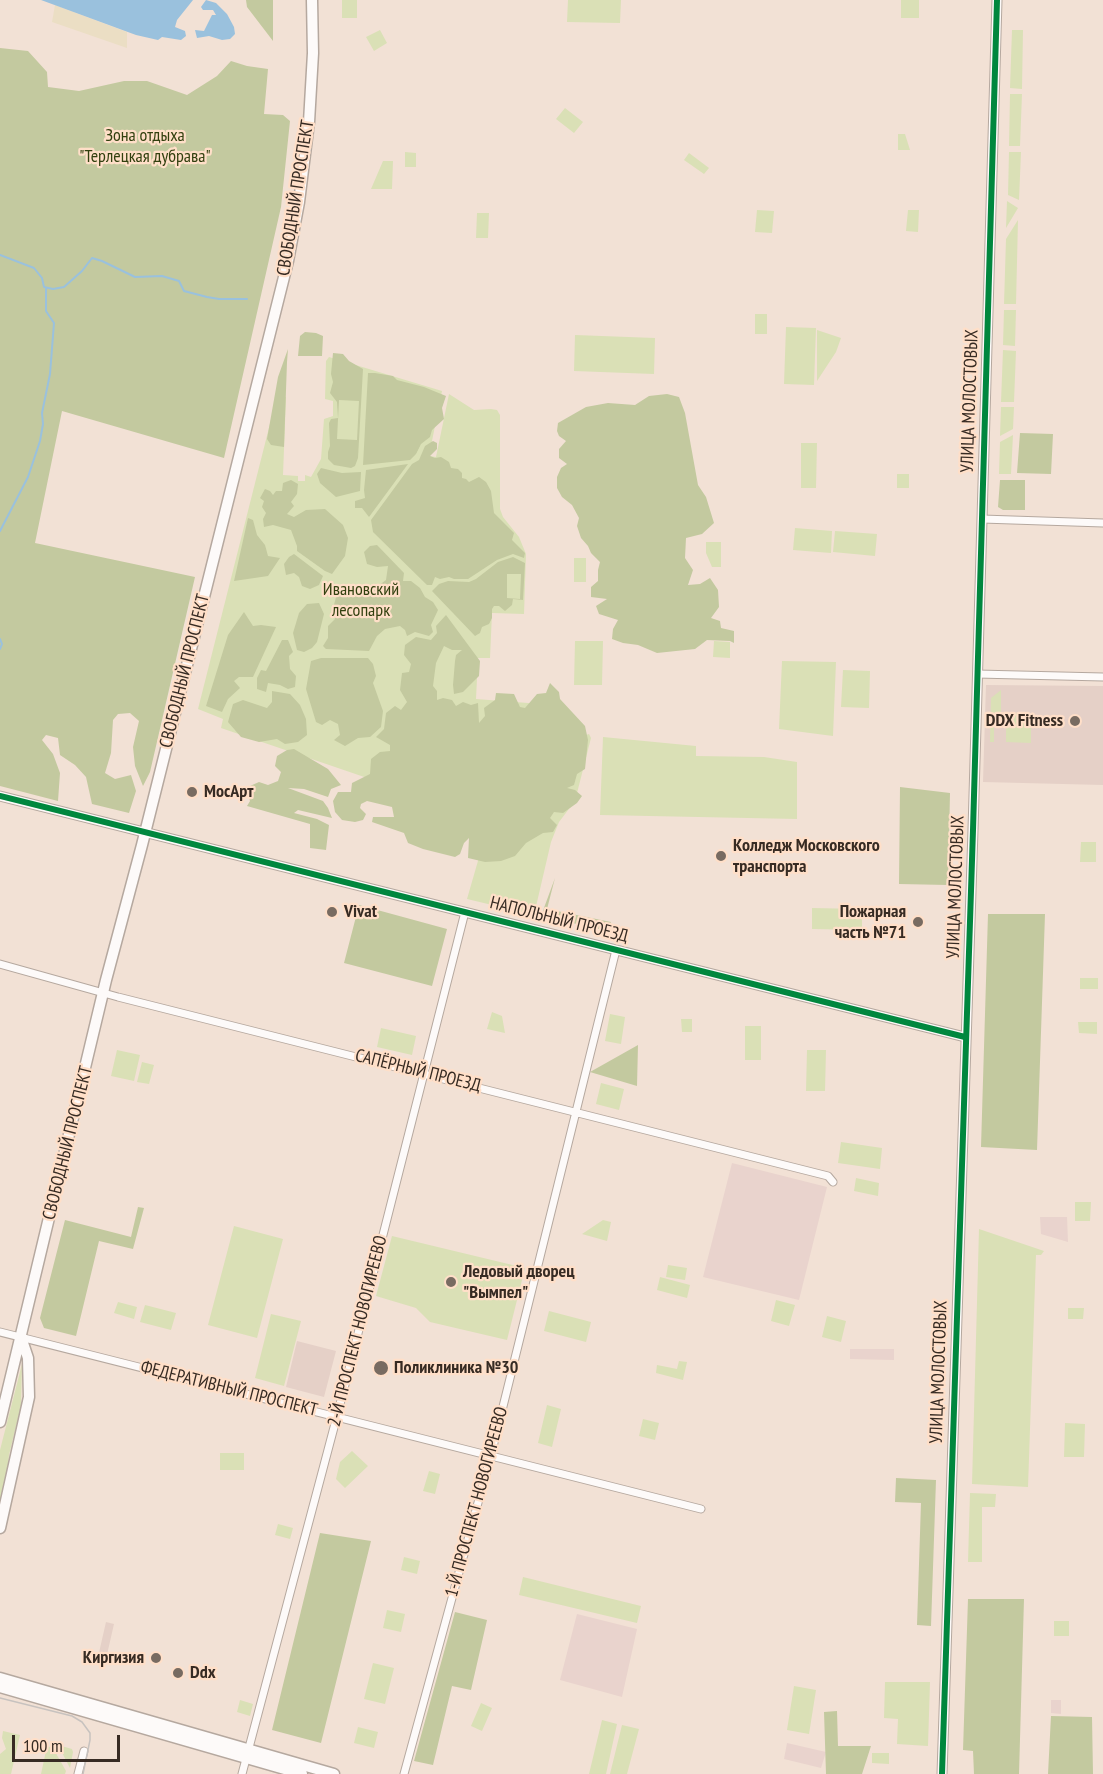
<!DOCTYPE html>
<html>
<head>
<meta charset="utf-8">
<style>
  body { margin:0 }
  #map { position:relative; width:1103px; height:1774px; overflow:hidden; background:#f2e1d5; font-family:"PT Sans Narrow",sans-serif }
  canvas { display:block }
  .scale { position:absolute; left:12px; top:1735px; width:108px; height:27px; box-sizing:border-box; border:3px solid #372b23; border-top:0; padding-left:8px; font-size:18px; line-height:21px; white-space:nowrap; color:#372b23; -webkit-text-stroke:4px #ffdfc8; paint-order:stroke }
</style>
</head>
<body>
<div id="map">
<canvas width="1103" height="1774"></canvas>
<div class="scale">100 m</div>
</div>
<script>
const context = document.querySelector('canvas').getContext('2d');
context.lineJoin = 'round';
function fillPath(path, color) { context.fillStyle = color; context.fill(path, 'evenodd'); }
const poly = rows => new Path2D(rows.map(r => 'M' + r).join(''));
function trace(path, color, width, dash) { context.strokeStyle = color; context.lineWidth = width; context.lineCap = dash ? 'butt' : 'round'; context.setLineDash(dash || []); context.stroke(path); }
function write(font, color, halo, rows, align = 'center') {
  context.font = font + ' "PT Sans Narrow",sans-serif'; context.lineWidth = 4.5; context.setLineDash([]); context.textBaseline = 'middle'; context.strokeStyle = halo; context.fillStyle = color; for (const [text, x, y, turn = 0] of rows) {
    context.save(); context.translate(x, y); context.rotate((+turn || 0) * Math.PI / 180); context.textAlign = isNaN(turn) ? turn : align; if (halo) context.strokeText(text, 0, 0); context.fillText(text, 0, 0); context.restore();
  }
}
fillPath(poly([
  [986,685,1103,686,1103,785,983,782],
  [297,1341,336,1351,324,1397,286,1387],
  [106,1622,114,1624,106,1659,98,1657]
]), '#e5d0c7');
fillPath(poly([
  [732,1163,827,1187,799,1300,703,1277],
  [1040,1217,1067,1217,1068,1242,1041,1234],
  [850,1349,894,1349,894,1360,850,1359],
  [577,1614,637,1629,622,1697,560,1680],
  [1051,1700,1061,1700,1061,1714,1051,1713],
  [787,1743,826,1752,821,1768,784,1759]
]), '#e9d3cd');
fillPath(poly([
  [342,0,357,0,357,18,342,18],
  [568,0,621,0,620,23,567,22],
  [901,0,919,0,919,18,901,18],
  [380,30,387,43,374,51,366,37],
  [1012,30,1023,30,1022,89,1010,88],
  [1010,94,1022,94,1020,146,1009,146],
  [565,108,583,122,574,133,556,119],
  [898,134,905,134,910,150,898,150],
  [405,152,416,153,416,167,405,167],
  [1009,152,1021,152,1019,200,1008,195],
  [689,153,709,168,704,174,684,160],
  [383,161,393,161,392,189,371,189],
  [1007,201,1018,208,1006,228],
  [757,210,774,211,772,233,755,232],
  [908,210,919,210,918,232,906,231],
  [477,213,489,213,488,238,476,238],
  [1018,220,1016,304,1004,304,1006,239],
  [1004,310,1016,310,1015,346,1003,345],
  [755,314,767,314,767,334,755,334],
  [786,327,816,328,814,385,784,384],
  [817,330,841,338,836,352,817,381],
  [575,335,655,338,654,374,574,371],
  [1003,350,1016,351,1014,402,1001,402],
  [329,357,442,391,429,456,436,457,449,394,474,410,491,409,497,410,500,415,500,509,503,517,519,537,526,554,524,614,492,613,490,658,478,658,476,699,554,705,586,735,589,734,591,738,575,801,559,822,551,842,534,915,467,899,486,833,373,780,221,728,223,719,198,709,277,396,286,397,283,475,298,476,298,481,305,481,305,475,311,477,321,459,324,419,333,416,333,401,325,399,326,361],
  [1001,407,1014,407,1013,429,1000,436],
  [1013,435,1011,474,999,474,1000,442],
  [801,443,817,443,816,488,801,488],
  [897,474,909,474,909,488,897,488],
  [795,528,832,531,831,553,793,550],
  [835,531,877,534,875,556,833,552],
  [706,542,721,542,721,567,712,567,706,553],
  [574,558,586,558,586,582,574,582],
  [575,641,603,641,602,685,574,685],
  [714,641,730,642,730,658,713,657],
  [782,661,836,662,833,736,779,729],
  [843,670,870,671,869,708,841,707],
  [1001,690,1001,713,1031,713,1031,743,1006,742,1006,720,994,720,994,742,990,742,991,698],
  [603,737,696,746,696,756,764,757,797,762,797,819,600,815],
  [1081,842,1096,842,1096,862,1080,862],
  [812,908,862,909,862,930,812,929],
  [1080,978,1098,978,1098,989,1080,989],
  [492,1012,502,1016,505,1033,487,1029],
  [610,1014,625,1017,621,1044,605,1041],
  [681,1019,692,1019,692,1032,682,1032],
  [1078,1022,1097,1022,1097,1034,1079,1033],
  [745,1026,761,1026,761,1060,745,1060],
  [381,1028,416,1036,412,1055,377,1047],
  [117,1050,140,1055,134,1081,111,1076],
  [807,1050,826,1050,825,1091,806,1091],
  [142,1062,154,1065,149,1084,137,1082],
  [601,1083,624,1089,619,1110,596,1104],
  [841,1142,882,1148,880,1169,838,1163],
  [856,1178,879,1183,878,1196,854,1191],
  [1075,1202,1091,1202,1090,1221,1075,1221],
  [603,1220,611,1222,607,1241,582,1234],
  [234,1226,283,1239,257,1338,208,1325],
  [979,1229,1044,1251,1041,1255,1036,1255,1028,1487,972,1484],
  [392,1236,525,1268,507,1340,430,1322,416,1308,376,1296],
  [668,1265,687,1268,685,1280,666,1277],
  [660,1277,690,1285,687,1298,657,1290],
  [776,1300,795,1305,789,1326,771,1321],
  [118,1302,137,1307,134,1319,114,1313],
  [145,1305,176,1313,171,1330,140,1322],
  [1068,1308,1084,1308,1083,1319,1068,1319],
  [549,1311,591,1322,586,1342,544,1331],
  [271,1314,301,1321,284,1386,255,1378],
  [827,1316,846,1321,841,1342,822,1337],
  [679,1361,687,1362,683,1380,656,1373,657,1365,677,1369],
  [22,1364,21,1406,9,1455,7,1477,0,1506,0,1450],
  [547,1405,561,1409,552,1447,538,1443],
  [643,1419,659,1423,655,1440,639,1436],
  [1065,1423,1085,1424,1084,1457,1064,1457],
  [352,1451,368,1466,345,1488,336,1479,340,1462],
  [220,1453,244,1453,244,1470,220,1470],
  [429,1471,440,1474,435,1494,423,1491],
  [970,1493,996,1494,995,1507,982,1507,982,1562,968,1562],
  [278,1524,293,1528,290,1539,275,1535],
  [404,1557,420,1561,417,1574,401,1570],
  [523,1577,641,1606,637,1623,519,1595],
  [387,1610,405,1614,401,1632,383,1628],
  [1054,1621,1069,1621,1069,1636,1054,1636],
  [373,1663,394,1668,385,1704,364,1699],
  [885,1682,930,1682,928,1746,897,1744,898,1719,884,1718],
  [794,1686,816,1690,809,1734,787,1730],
  [240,1700,253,1704,250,1716,237,1712],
  [481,1703,492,1708,482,1731,471,1726],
  [602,1720,617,1724,606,1774,589,1774],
  [622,1725,639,1729,627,1774,610,1774],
  [358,1727,378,1732,374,1748,354,1743],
  [3,1731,20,1735,11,1774,0,1774,0,1754,6,1749,2,1738],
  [58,1745,72,1749,73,1752,70,1768],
  [47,1746,53,1748,66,1771,65,1774,41,1774],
  [872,1753,889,1753,889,1764,872,1763]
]), '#dae0b6');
fillPath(poly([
  [246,0,273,0,273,41,247,7],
  [0,48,28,51,47,72,48,87,79,91,124,81,147,81,187,95,217,76,231,61,247,66,268,69,264,114,283,115,290,121,281,207,224,458,62,411,35,543,195,577,150,772,143,786,135,766,133,747,139,721,130,713,118,714,113,720,111,753,105,773,115,779,131,775,136,791,129,813,92,804,86,777,75,765,60,755,58,738,46,735,42,740,53,754,60,773,58,801,0,786],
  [305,332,316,333,323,336,322,356,298,356,300,336],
  [288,349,287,362,284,447,271,445,267,439,278,377],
  [333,353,343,354,349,361,363,369,358,458,355,466,351,468,334,465,328,459,328,452,330,446,329,423,331,419,338,418,337,402,330,393,333,382,331,374],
  [339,400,359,401,357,440,337,439],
  [368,373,375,373,393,376,397,380,424,387,446,396,442,408,444,419,432,430,430,437,421,444,416,454,410,460,363,465],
  [667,394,679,397,685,413,698,485,706,497,714,523,702,534,686,538,685,558,693,570,688,585,700,584,710,578,718,590,719,607,711,618,720,621,721,628,734,631,734,643,730,641,707,640,695,649,657,653,638,645,623,643,612,639,613,629,618,620,599,614,596,606,607,599,591,597,591,587,598,581,598,570,600,562,591,553,588,546,581,538,577,526,579,518,572,505,562,497,557,488,557,477,561,468,567,464,559,458,559,449,566,441,559,436,557,431,558,423,586,407,608,403,635,405,649,396],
  [1020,433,1053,434,1051,474,1017,473],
  [433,441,437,443,437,449,430,456,435,458,441,457,449,462,451,468,458,469,462,473,462,478,466,479,469,482,479,477,486,482,491,491,494,513,514,533,512,540,525,553,524,558,513,554,497,560,468,579,454,579,449,577,440,579,435,577,432,585,427,585,373,532,371,520,412,464,419,460,425,446],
  [408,464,369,517,362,508,355,508,355,501,365,498,364,490,366,470],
  [321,468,342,473,361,472,360,491,336,497,320,483,317,474],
  [291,480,298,484,297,494,291,502,294,506,287,514,294,517,306,510,325,509,343,525,348,538,345,556,332,574,325,571,297,551,297,546,291,530,273,525,264,527,263,519,266,513,262,507,264,501,260,498,265,489,270,491,273,495,276,491,282,491,283,483],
  [1000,480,1025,480,1025,510,1003,510,998,507],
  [248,518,253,520,257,535,265,545,268,556,280,558,268,576,234,581],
  [377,545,404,573,403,581,411,581,420,588,425,597,433,602,438,610,431,625,433,632,429,636,415,632,407,636,405,630,400,626,385,629,377,636,369,651,326,649,323,646,328,638,328,626,335,619,333,609,336,597,343,590,354,585,378,586,386,580,388,566,377,567,367,564,364,552,370,546],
  [294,554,323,576,319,585,310,589,302,586,299,577,294,573,286,575,284,564,289,557],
  [513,557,525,563,523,600,513,599,512,605,505,611,499,606,494,606,492,609,492,618,489,624,482,627,480,633,475,636,432,591,439,584,448,581,469,582,476,579,498,562],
  [507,574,521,574,520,599,507,598],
  [319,603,324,614,317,642,312,648,304,652,297,650,293,633,299,613,307,604],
  [244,612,253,626,261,625,276,627,253,677,239,677,234,681,240,688,228,699,222,712,206,706,228,635],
  [446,615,480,661,479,676,463,692,454,694,453,685,455,661,456,655,462,650,452,650,444,646,436,663,433,686,437,691,437,700,443,698,452,700,456,706,463,702,471,705,478,703,479,723,485,716,484,708,495,700,496,693,514,694,520,707,525,708,537,694,546,693,550,683,559,692,560,699,585,726,588,740,585,769,577,774,574,785,567,788,575,790,582,796,577,803,563,813,554,812,550,818,557,825,553,832,543,833,526,843,515,856,501,861,485,862,468,858,469,838,464,843,460,854,455,857,423,849,408,843,404,833,372,822,373,817,394,817,392,807,367,801,361,804,360,808,366,814,363,820,355,822,342,820,335,812,333,801,338,792,351,792,352,783,370,774,371,759,380,752,390,751,390,745,376,737,384,729,386,713,395,706,401,710,407,702,400,690,402,673,409,672,411,664,404,655,405,645,416,637,431,640,437,633,436,626],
  [282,640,288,640,293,652,289,656,290,669,296,676,295,687,288,689,280,685,268,683,266,692,257,689,257,678,261,670,266,671],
  [321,658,368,658,373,664,376,676,373,683,383,711,381,727,370,737,358,738,345,746,334,740,340,735,338,724,330,720,322,725,316,722,306,689,311,661],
  [272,691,290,694,300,705,306,719,307,735,298,742,285,744,277,739,259,742,241,737,228,722,233,704,243,700,267,708,272,702],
  [294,749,328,769,341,785,331,789,328,797,304,789,288,788,323,801,328,808,332,818,298,810,294,813,317,819,329,825,326,850,310,848,310,824,247,806,250,801,248,795,250,786,259,782,268,785,278,781,281,772,275,766,277,756,287,750],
  [900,787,950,793,948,885,899,884],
  [555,878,547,909,611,922,608,931,541,916],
  [359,905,447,929,432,986,344,963],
  [988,914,1045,914,1037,1150,981,1147],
  [638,1045,637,1086,590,1072],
  [138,1207,144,1208,133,1249,99,1241,76,1336,44,1328,40,1318,65,1220,131,1237],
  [896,1478,936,1480,931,1626,917,1625,921,1503,895,1502],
  [320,1533,371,1541,321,1743,272,1730],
  [968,1599,1024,1599,1019,1774,974,1774,973,1751,963,1750],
  [455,1612,487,1620,471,1690,452,1686,433,1765,414,1761],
  [837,1711,838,1746,871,1746,862,1774,826,1774,824,1712],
  [1051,1716,1092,1717,1093,1774,1048,1774]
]), '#c3c99f');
fillPath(poly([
  [55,5,127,32,127,48,52,22]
]), '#ebdec4');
fillPath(poly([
  [41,0,193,0,177,20,175,27,185,31,186,36,181,40,162,37,158,40,136,35],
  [206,0,216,3,227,14,234,27,235,34,230,39,222,40,209,36,197,38,195,30,204,31,212,15,216,15,213,10,203,10,201,7]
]), '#9ac1dd');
trace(poly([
  [0,255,34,268,42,278,44,287,53,289,64,287,82,271,92,258,102,261,135,277,162,276,179,281,184,291,207,297,219,299,247,299],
  [0,531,28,477,40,441,43,424,42,413,50,374,54,323,46,311,46,289],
  [0,639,2,644,0,649]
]), '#9ac1dd', 2);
const minor = poly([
  [982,519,1103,523],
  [977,674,1103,677],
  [0,964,118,997,828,1176,833,1182],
  [0,1332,701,1509],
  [78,1774,84,1751],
  [242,1774,337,1416,465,912],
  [404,1774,491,1455,616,950]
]);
const tertiary = poly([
  [0,796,965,1037],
  [942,1774,973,830,997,0]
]);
const secondary = poly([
  [0,1422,106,980,142,845,288,261,299,202,309,122,313,53,312,0],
  [0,1528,29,1397,28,1358,21,1337],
  [0,1678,334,1774],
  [0,1687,302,1774]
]);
trace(minor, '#b5a89f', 9);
trace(tertiary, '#b5a89f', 11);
trace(secondary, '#b5a89f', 13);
trace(minor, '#fdfaf9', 7);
trace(tertiary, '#fdfaf9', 9);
trace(secondary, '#fdfaf9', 10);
trace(poly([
  [0,1698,72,1716,82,1722,90,1733,90,1740,83,1774]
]), '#c7c2bf', 1.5);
trace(poly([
  [0,796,965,1037],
  [942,1774,973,830,997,0]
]), '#00873e', 6);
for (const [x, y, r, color] of [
  [1075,721,6,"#786b61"],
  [192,792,6,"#786b61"],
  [721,856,6,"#786b61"],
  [332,912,6,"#786b61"],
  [918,922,6,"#786b61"],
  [451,1282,6,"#786b61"],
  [381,1368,8,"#786b61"],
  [156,1658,6,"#786b61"],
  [178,1673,6,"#786b61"]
]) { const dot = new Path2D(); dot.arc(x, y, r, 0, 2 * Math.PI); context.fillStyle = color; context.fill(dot); trace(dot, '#ffdfc8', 2); }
write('18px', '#32400f', '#ffdfc8', [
  ["Зона отдыха",145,136],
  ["\"Терлецкая дубрава\"",145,157],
  ["Ивановский",361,590],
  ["лесопарк",361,611]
]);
write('18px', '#372b23', '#ffdfc8', [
  ["СВОБОДНЫЙ ПРОСПЕКТ",296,198,-81],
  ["УЛИЦА МОЛОСТОВЫХ",970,401,-88],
  ["СВОБОДНЫЙ ПРОСПЕКТ",185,671,-76],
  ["УЛИЦА МОЛОСТОВЫХ",956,887,-88],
  ["НАПОЛЬНЫЙ ПРОЕЗД",559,920,14],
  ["САПЁРНЫЙ ПРОЕЗД",418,1071,14],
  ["СВОБОДНЫЙ ПРОСПЕКТ",68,1143,-76],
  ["2-Й ПРОСПЕКТ НОВОГИРЕЕВО",358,1331,-76],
  ["УЛИЦА МОЛОСТОВЫХ",939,1372,-88],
  ["ФЕДЕРАТИВНЫЙ ПРОСПЕКТ",229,1389,14],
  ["1-Й ПРОСПЕКТ НОВОГИРЕЕВО",477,1502,-75]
]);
write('bold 18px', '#372b23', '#ffdfc8', [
  ["DDX Fitness",1063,721,"right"],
  ["МосАрт",204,792],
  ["Колледж Московского",733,846],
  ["транспорта",733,867],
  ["Vivat",344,912],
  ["Пожарная",906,912,"right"],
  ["часть №71",906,933,"right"],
  ["Ледовый дворец",463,1272],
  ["\"Вымпел\"",463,1293],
  ["Поликлиника №30",394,1368],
  ["Киргизия",144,1658,"right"],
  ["Ddx",190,1673]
], 'left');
</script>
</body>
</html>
